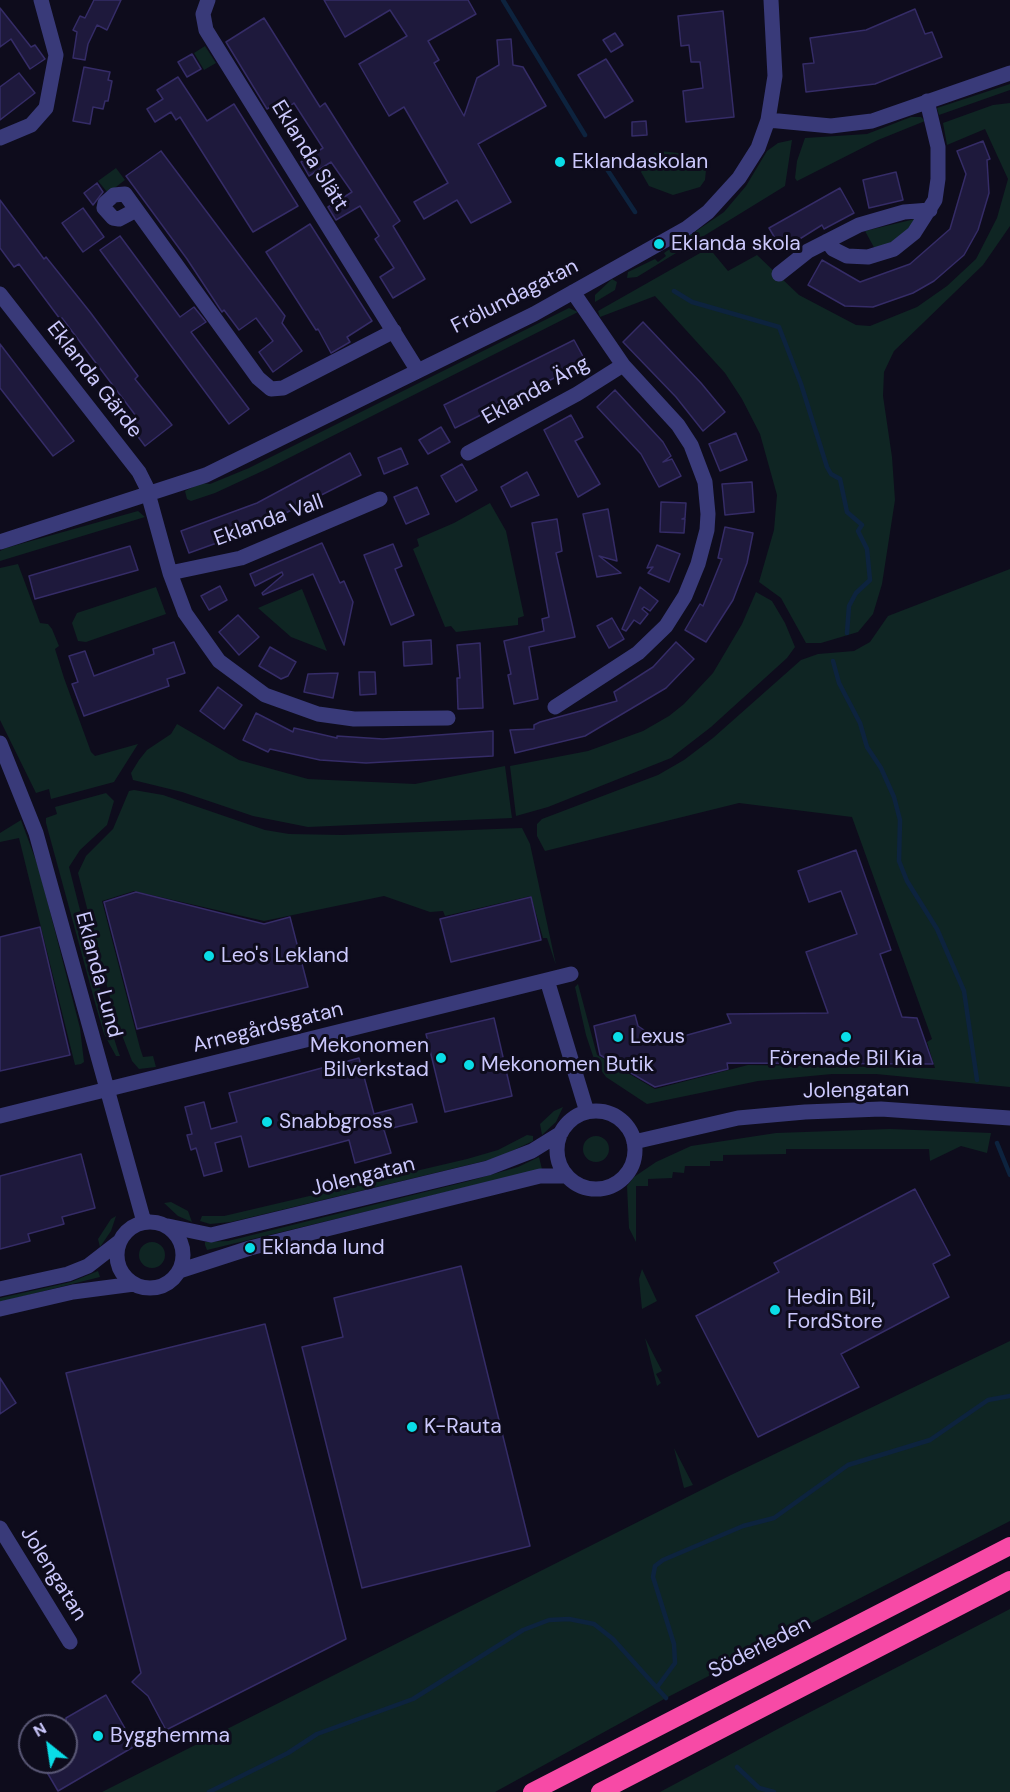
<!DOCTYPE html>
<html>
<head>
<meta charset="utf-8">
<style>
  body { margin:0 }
  #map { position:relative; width:1010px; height:1792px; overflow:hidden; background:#0e0c1c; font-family:"DM Sans",sans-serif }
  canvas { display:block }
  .north { position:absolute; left:18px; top:1714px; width:60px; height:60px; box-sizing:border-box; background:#0e0c1c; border:2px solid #5a5876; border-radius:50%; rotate:330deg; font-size:16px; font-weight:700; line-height:24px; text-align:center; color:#ccc9fd }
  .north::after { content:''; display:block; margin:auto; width:21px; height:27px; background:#0adde7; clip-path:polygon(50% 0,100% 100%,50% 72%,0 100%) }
</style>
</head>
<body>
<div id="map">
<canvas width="1010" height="1792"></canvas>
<div class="north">N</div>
</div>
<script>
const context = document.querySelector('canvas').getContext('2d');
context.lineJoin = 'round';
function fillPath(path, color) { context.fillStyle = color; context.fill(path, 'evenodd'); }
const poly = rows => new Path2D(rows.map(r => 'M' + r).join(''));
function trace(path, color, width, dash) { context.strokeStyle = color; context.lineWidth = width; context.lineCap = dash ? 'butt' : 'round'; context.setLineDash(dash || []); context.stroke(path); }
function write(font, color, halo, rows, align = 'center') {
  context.font = font + ' "DM Sans",sans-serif'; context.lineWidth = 6; context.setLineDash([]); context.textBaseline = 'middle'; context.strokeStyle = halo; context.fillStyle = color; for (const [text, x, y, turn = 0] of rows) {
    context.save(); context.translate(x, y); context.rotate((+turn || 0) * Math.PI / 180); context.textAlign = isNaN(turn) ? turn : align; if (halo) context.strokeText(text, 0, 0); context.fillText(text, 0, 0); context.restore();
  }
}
fillPath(poly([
  [205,46,216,63,204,70,194,53],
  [1010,84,1010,90,939,115,937,108],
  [1010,103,1010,226,983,265,894,351,884,372,883,396,892,457,895,500,882,584,873,614,858,632,821,643,806,643,781,598,759,582,774,530,777,495,760,434,742,399,725,373,655,296,600,317,598,311,709,248,728,271,757,255,799,295,856,325,870,326,917,307,947,286,976,259,997,218,1008,179,985,129,947,145,943,123,993,105],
  [911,117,921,117,925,121,878,140,805,177,797,181,795,178,797,161,805,138,867,134],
  [792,140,785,186,637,277,627,278,628,272,655,259,658,262,666,256,664,253,724,212,746,186,767,151,778,143],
  [660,151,688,154,701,163,706,170,705,180,700,187,673,195,649,186,641,172,651,155],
  [116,168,125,180,108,193,98,181],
  [915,219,910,231,876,251,865,231],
  [612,279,617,282,615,290,595,302,595,295],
  [569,308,578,312,269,468,215,493,191,501,187,499,185,491,191,488,202,483,210,484,249,468],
  [490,503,506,531,524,616,518,618,518,625,456,632,451,626,445,627,413,549,419,546,417,539,454,523],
  [138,511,145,517,0,561,0,551,6,548],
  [18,564,40,623,48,624,52,629,59,646,55,649,64,678,91,752,95,756,138,744,114,782,51,799,49,789,36,793,0,720,0,568],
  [1010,569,1010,1087,876,1074,832,1074,758,1081,647,1104,606,1077,595,1062,586,1035,575,987,578,984,597,1055,655,1089,748,1065,935,1068,927,1042,932,1039,852,817,739,803,545,851,537,836,537,824,542,819,658,775,684,760,713,738,801,660,818,654,854,651,870,642,888,616],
  [156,587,166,614,86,642,78,641,72,623,77,613],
  [302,589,327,651,291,637,258,608],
  [756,592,772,601,785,623,795,647,787,658,711,727,671,758,548,807,516,816,510,766,588,751,643,731,669,716,684,704,713,673,742,624],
  [177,724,239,760,308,779,415,784,505,766,512,818,308,827,253,816,182,792,133,780,131,773,139,760,147,750,171,734],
  [134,790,163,795,265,830,289,834,342,835,522,828,530,844,556,965,547,938,543,938,531,896,445,916,443,911,430,912,384,896,264,921,134,891,102,901,140,1048,143,1057,153,1056,156,1067,139,1069,132,1061,115,1017,78,873,86,856,113,829,129,791],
  [106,793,114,801,107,825,80,850,69,867,107,1016,118,1051,120,1056,116,1056,104,1034,97,1010,46,823,46,818,57,814,55,807],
  [21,820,39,869,80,1028,84,1062,81,1064,75,1065,19,838,0,842,0,833],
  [563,1107,556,1122,542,1135,540,1124,554,1111],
  [890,1129,991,1133,987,1153,961,1146,930,1161,929,1149,786,1149,786,1154,723,1155,723,1161,710,1161,710,1166,685,1166,684,1173,673,1172,672,1178,648,1179,648,1186,636,1186,636,1242,629,1228,627,1186,634,1177,656,1162,691,1146,776,1133],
  [527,1135,533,1136,533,1141,497,1158,231,1222,210,1224,200,1221,202,1216,224,1216,467,1159,498,1150],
  '583 1149a13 13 0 1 1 26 0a13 13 0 1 1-26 0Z',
  [539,1157,542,1169,207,1250,205,1245,205,1242,228,1241,469,1181,518,1167],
  [171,1202,188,1211,192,1222,178,1216,164,1203],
  [116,1216,111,1231,100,1247,98,1239,111,1219],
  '139 1255a13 13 0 1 1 26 0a13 13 0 1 1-26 0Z',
  [642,1269,657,1301,642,1309,639,1279],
  [98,1271,100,1277,0,1302,0,1298,71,1282],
  [645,1338,662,1371,656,1374,661,1383,657,1386],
  [1010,1341,1010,1521,666,1698,495,1792,102,1792,731,1475],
  [674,1448,693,1485,684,1488],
  [1010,1609,1010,1792,660,1792,787,1724]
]), '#0f2523');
trace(poly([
  [503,0,585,135],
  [599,157,635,212],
  [674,291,692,302,779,327,801,384,827,467,831,474,840,479,847,512,862,525,858,531,867,549,870,580,856,593,849,606,847,633],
  [833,661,839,683,860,723,867,747,881,768,894,797,900,820,899,861,907,881,937,929,964,991,977,1080],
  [997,1143,1010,1175],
  [658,1686,675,1663,674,1644,653,1577,655,1566,663,1560,743,1526,774,1518,848,1465,930,1440,988,1400,1010,1396],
  [737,1767,759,1788,774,1792],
  [209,1792,288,1753,317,1734,413,1699,523,1630,549,1620,569,1619,594,1624,613,1639,666,1698]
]), '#0d233e', 4.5);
const building = poly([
  [94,0,121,0,107,30,97,25,88,44,85,60,73,58,77,32,73,30,80,16,85,18,94,0],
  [324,0,468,0,476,14,428,41,439,60,434,63,464,116,477,78,499,65,497,40,511,39,513,65,523,67,546,106,478,144,511,202,471,223,457,200,424,219,414,202,448,183,404,107,389,116,359,64,407,36,390,10,345,37,324,0],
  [0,8,31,47,35,45,45,59,30,69,11,39,0,47,0,8],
  [915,9,925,34,932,32,942,57,875,84,806,92,803,64,814,63,810,38,866,30,915,9],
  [723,11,734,117,686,122,683,91,703,88,700,62,691,62,689,45,681,46,678,16,723,11],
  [264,18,320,107,325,103,400,221,393,226,425,279,393,298,380,277,394,268,375,239,379,236,360,206,336,220,328,207,352,192,331,162,309,176,301,162,323,148,294,103,290,106,285,98,267,109,226,42,264,18],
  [615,33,623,45,611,52,603,40,615,33],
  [192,54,201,69,187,77,178,62,192,54],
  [606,59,633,101,605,118,578,75,606,59],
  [84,67,110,72,108,80,112,81,108,101,105,101,103,109,93,107,90,124,73,121,84,67],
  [19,73,35,93,0,120,0,87,19,73],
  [178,77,207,121,234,104,298,206,253,232,180,117,176,120,171,112,155,122,147,109,163,99,157,90,178,77],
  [646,121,647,135,632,136,632,122,646,121],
  [983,141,990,159,987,160,989,193,978,230,964,255,934,281,913,293,873,307,845,306,808,285,822,260,860,282,910,264,950,229,966,174,957,151,983,141],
  [161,151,285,316,282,323,302,351,273,372,259,352,273,341,256,318,239,330,224,310,222,312,187,259,126,176,161,151],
  [896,172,903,200,869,208,863,180,896,172],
  [97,183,103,192,93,205,84,193,97,183],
  [840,188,854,213,824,229,822,225,782,250,769,228,840,188],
  [0,200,44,259,46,257,90,312,138,376,135,379,172,425,145,446,130,426,139,420,62,318,60,319,19,264,14,267,0,248,0,200],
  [83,208,104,237,83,252,62,223,83,208],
  [310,224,372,321,347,337,350,342,331,353,318,329,316,330,266,252,310,224],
  [120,236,180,317,194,307,206,322,191,332,249,409,229,424,100,250,120,236],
  [643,322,701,383,725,412,703,431,676,397,623,342,643,322],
  [574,340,586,362,455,428,444,405,574,340],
  [0,344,74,441,53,456,0,388,0,344],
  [615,390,663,442,671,456,663,462,672,459,681,476,659,487,641,454,597,407,615,390],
  [571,415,583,437,575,441,600,484,578,497,544,430,571,415],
  [441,427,450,442,428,454,419,440,441,427],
  [736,433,747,460,720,471,709,444,736,433],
  [401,448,408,464,384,474,378,458,401,448],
  [350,453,361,475,250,531,189,553,181,531,257,503,350,453],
  [462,464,477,490,456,502,441,476,462,464],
  [527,472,539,495,511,507,501,487,527,472],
  [752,482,754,512,725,515,722,484,752,482],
  [417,487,429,514,406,524,394,497,417,487],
  [661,502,686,503,685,518,682,519,685,519,684,533,660,532,661,502],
  [608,509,617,561,599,556,621,573,597,577,583,514,608,509],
  [557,519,562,551,556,553,575,637,529,647,538,699,514,704,508,675,511,674,504,641,544,631,542,619,549,617,532,523,557,519],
  [725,527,753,533,747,563,733,600,706,642,685,630,700,604,703,606,722,559,718,558,725,527],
  [322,543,340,583,344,581,353,602,344,645,313,574,263,595,262,593,283,575,282,572,255,586,250,574,322,543],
  [393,544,402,566,395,569,414,615,391,625,364,555,393,544],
  [657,545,680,554,669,582,648,573,653,567,647,568,657,545],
  [130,546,138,570,35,599,29,576,130,546],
  [220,586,227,600,209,610,201,596,220,586],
  [640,587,658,601,650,611,644,607,642,609,648,614,640,624,634,620,626,631,622,629,640,587],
  [238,615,259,637,239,655,219,632,238,615],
  [612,618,624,639,609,648,597,626,612,618],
  [431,640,432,664,404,666,403,642,431,640],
  [174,642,185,673,167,679,169,686,84,716,72,684,78,682,69,656,85,651,94,676,154,654,153,649,174,642],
  [676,642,694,659,666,688,585,736,515,753,510,730,534,729,534,725,540,722,617,701,614,692,653,667,676,642],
  [480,643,483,708,458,709,457,678,460,678,457,645,480,643],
  [270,647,296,662,288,676,281,679,259,666,270,647],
  [359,672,375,672,376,694,360,695,359,672],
  [338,673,333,698,304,692,308,674,338,673],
  [218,687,242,705,224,729,200,711,218,687],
  [256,713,293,732,294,728,337,738,337,736,383,739,493,731,493,756,366,763,320,760,270,749,268,752,243,740,256,713],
  [856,850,891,950,880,954,902,1017,917,1018,933,1064,727,1063,728,1069,655,1087,600,1055,594,1026,635,1015,638,1026,662,1042,731,1023,727,1014,828,1013,806,952,857,934,841,891,809,902,798,871,856,850],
  [136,892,264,924,290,917,308,987,137,1029,104,902,136,892],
  [531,897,541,940,451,962,440,919,531,897],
  [40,927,70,1055,0,1071,0,937,40,927],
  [494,1018,512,1096,445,1112,426,1034,494,1018],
  [359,1058,374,1114,412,1104,417,1122,384,1130,391,1153,355,1163,349,1140,249,1167,241,1136,215,1143,222,1171,204,1176,196,1148,191,1150,187,1135,192,1134,185,1107,204,1102,211,1129,237,1122,229,1093,359,1058],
  [81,1154,95,1208,62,1217,64,1224,28,1234,30,1241,0,1249,0,1176,81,1154],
  [915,1189,950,1255,933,1264,949,1297,841,1354,859,1387,758,1437,696,1316,779,1272,774,1263,915,1189],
  [461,1266,530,1546,362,1588,302,1347,343,1337,334,1298,461,1266],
  [265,1324,346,1639,166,1730,148,1696,132,1682,141,1673,66,1373,265,1324],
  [0,1378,16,1403,0,1414,0,1378],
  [106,1695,135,1746,58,1791,41,1762,66,1762,66,1718,106,1695]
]);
fillPath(building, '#1e193c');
trace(building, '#352c67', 1.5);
trace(poly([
  [208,0,203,14,206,30,418,371],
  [768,120,831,126,872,121,1010,73],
  [0,138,31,125,46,108,56,55,41,0],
  [136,210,119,219,113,218,104,208,105,203,114,195,125,194,258,378,271,389,283,388,394,331],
  [827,241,833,249,847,256,868,257,894,249,914,233,935,200,938,179,938,147,927,101],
  [779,274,808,251,859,225,904,212,930,210],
  [0,294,139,472,146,486,170,573,185,613,219,661,265,695,318,714,354,719,448,718],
  [468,453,577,394,623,365],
  [0,542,206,475,534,314,687,228,708,212,739,178,758,148,768,120,775,76,771,0],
  [170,573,241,558,380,499],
  [555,707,638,653,666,626,685,596,698,564,707,530,708,514,705,482,691,445,678,425,623,365,573,292],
  [0,743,36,833,144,1222],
  [547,980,587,1112],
  '557 1150a39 39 0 1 1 78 0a39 39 0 1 1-78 0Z',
  [0,1116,571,974],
  [634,1142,738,1118,805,1112,881,1109,1010,1118],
  '117 1255a33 33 0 1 1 66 0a33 33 0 1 1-66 0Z',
  [168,1226,211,1235,488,1168,532,1151,561,1133],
  [179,1271,250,1248,540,1176,567,1176],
  [0,1289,68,1274,88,1266,119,1242],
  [0,1309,73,1292,134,1284],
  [0,1528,70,1642]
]), '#393a79', 15);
trace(poly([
  [532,1792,1010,1546],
  [600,1792,1010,1580]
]), '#f74aa6', 18);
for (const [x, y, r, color] of [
  [560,162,6,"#0adde7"],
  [659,244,6,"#0adde7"],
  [209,956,6,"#0adde7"],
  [618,1037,6,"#0adde7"],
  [846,1037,6,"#0adde7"],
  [441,1058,6,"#0adde7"],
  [469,1065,6,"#0adde7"],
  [267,1122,6,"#0adde7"],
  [250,1248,6,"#0adde7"],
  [775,1310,6,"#0adde7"],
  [412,1427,6,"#0adde7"],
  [98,1736,6,"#0adde7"]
]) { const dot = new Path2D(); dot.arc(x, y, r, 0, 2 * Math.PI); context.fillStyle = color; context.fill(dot); trace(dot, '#0e0c1c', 2); }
write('21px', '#ccc9fd', '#0e0c1c', [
  ["Eklanda Slätt",309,156,58],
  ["Frölundagatan",515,297,-27],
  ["Eklanda Gärde",94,380,52],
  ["Eklanda Äng",536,391,-29],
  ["Eklanda Vall",269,521,-20],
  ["Eklanda Lund",98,975,75],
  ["Arnegårdsgatan",268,1028,-14],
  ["Jolengatan",856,1091,-1],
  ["Jolengatan",363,1177,-14],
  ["Jolengatan",53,1574,58],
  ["Söderleden",760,1648,-27]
]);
write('21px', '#ccc9fd', '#0e0c1c', [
  ["Eklandaskolan",572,162],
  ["Eklanda skola",671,244],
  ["Leo's Lekland",221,956],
  ["Lexus",630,1037],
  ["Mekonomen",429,1046,"right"],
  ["Bilverkstad",429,1070,"right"],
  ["Förenade Bil Kia",846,1059,"center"],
  ["Mekonomen Butik",481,1065],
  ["Snabbgross",279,1122],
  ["Eklanda lund",262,1248],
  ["Hedin Bil,",787,1298],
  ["FordStore",787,1322],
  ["K-Rauta",424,1427],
  ["Bygghemma",110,1736]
], 'left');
</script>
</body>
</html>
